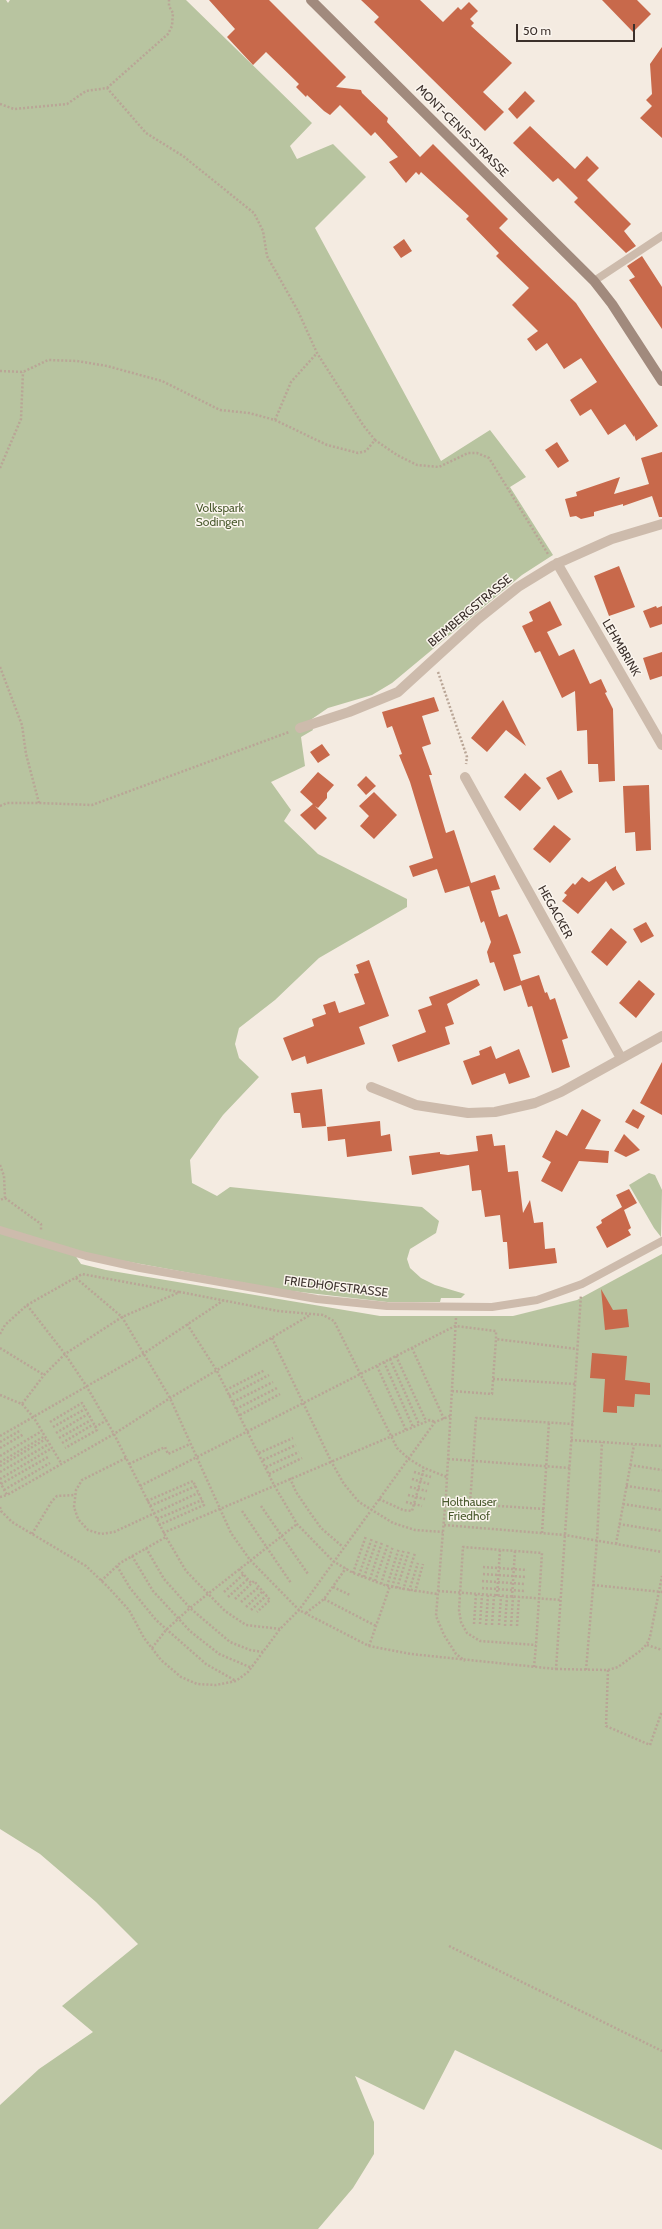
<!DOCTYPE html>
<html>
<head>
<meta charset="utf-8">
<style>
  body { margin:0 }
  #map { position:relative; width:662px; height:2229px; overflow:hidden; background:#f4ebe1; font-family:Cabin,sans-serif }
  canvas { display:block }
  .scale { position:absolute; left:516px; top:24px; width:119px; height:18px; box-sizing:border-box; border:2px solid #3b302b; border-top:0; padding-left:5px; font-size:12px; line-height:14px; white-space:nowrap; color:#3b302b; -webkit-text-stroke:3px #fbf5ee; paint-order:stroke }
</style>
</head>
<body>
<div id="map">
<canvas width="662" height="2229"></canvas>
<div class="scale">50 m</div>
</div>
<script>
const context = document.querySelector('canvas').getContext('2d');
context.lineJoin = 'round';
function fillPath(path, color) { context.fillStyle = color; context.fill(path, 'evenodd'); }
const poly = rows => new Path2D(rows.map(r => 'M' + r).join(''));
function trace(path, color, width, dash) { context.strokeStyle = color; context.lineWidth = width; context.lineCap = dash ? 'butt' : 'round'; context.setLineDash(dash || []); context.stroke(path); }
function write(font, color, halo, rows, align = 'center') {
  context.font = font + ' Cabin,sans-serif'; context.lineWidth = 3; context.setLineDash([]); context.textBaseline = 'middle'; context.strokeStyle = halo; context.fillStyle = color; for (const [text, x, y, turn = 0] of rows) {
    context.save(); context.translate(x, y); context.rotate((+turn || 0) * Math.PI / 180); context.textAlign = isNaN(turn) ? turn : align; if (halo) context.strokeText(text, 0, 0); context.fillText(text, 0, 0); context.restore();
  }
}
fillPath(poly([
  [0,0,6,0,8,3,10,0,186,0,312,123,290,146,297,159,333,144,366,177,315,228,441,461,490,430,526,477,510,487,553,555,522,575,392,683,372,695,328,708,309,721,313,730,301,737,305,766,271,782,291,810,284,821,318,854,407,899,407,907,319,958,275,1000,239,1028,235,1044,239,1058,259,1077,223,1115,190,1160,192,1183,217,1196,230,1187,422,1207,439,1221,436,1233,410,1249,407,1259,410,1268,421,1278,435,1285,465,1294,461,1298,441,1298,440,1302,387,1302,283,1290,97,1256,0,1227],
  [649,1173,655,1175,662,1190,661,1237,654,1228,629,1185],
  [0,1233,75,1255,81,1264,106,1270,380,1316,513,1316,577,1300,662,1254,662,2150,455,2050,424,2110,355,2076,374,2122,374,2154,353,2188,318,2229,0,2229,0,2105,39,2069,93,2032,62,2006,138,1944,96,1902,40,1854,0,1829]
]), '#b8c4a0');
fillPath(poly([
  [209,0,269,0,346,77,336,87,361,90,362,93,388,118,387,122,420,157,433,144,508,219,499,228,576,303,658,426,636,441,634,435,634,437,625,424,608,435,591,409,580,416,570,400,597,382,581,358,564,369,547,343,536,351,527,339,538,331,512,305,529,288,496,256,499,253,466,219,469,216,421,172,419,175,416,172,406,183,389,162,398,157,375,132,371,136,340,105,330,115,324,111,307,95,306,97,296,87,299,84,266,52,253,65,227,37,235,29],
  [361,0,420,0,443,22,458,7,461,10,469,2,478,11,470,19,474,23,471,26,512,63,483,92,504,112,485,131,374,22,379,17],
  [602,0,637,0,651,14,633,32],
  [662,47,662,138,640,118,652,106,646,100,652,94,650,64],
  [525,91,535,101,517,119,508,109],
  [530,126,575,169,587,156,599,168,587,180,631,224,624,231,636,246,626,253,574,202,578,198,558,178,553,182,513,143],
  [404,239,412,251,401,258,393,247],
  [642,256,662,287,662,329,629,280,635,277,627,266],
  [557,442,569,461,558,468,545,450],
  [662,452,662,517,659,517,652,496,623,506,623,504,594,512,594,516,581,519,576,516,570,517,565,499,577,496,576,492,620,477,614,494,649,484,641,458],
  [619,566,635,607,609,616,594,576],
  [550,601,562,625,547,632,559,656,574,649,590,684,601,679,607,692,605,693,613,709,615,781,599,782,598,764,588,764,587,730,577,731,575,691,562,698,540,651,535,653,522,626,533,621,529,612],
  [656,606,657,608,662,606,662,624,650,628,643,611],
  [662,652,662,676,650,680,643,658],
  [434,697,439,711,422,716,431,744,422,747,432,775,429,775,446,833,454,830,471,883,495,875,500,889,491,891,499,917,507,914,514,933,521,953,513,955,521,981,539,975,545,993,547,992,550,1000,555,998,568,1038,562,1040,570,1067,552,1073,532,1006,528,1007,521,985,504,991,494,962,490,963,487,952,491,942,484,921,481,923,469,886,445,893,437,869,413,877,409,866,433,858,410,782,399,755,402,754,392,726,387,728,382,712],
  [503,700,526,746,506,730,487,752,471,738],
  [322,744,330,755,318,763,310,752],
  [561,770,573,792,558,800,546,778],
  [318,772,334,785,327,793,327,798,318,808,315,806,327,818,315,830,300,815,313,804,300,792],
  [525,773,541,788,520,811,504,797],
  [366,776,376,786,366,795,357,785],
  [649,785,651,850,636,851,635,832,625,833,623,786],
  [374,792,397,815,374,839,360,826,369,816,359,806],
  [554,825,571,839,550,863,533,849],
  [616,866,616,869,625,884,613,891,606,881,578,914,562,901,567,895,564,893,573,883,575,885,582,877,589,882],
  [646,922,654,936,641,943,633,929],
  [611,928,627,942,607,966,591,952],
  [369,960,389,1016,359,1027,365,1044,307,1064,305,1056,292,1061,283,1038,314,1026,312,1019,326,1014,323,1005,335,1001,339,1013,365,1004,354,974,359,973,356,965],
  [477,979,480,985,447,1004,454,1024,445,1027,450,1044,398,1062,392,1045,426,1032,418,1010,432,1005,429,997],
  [639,980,655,994,636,1018,619,1003],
  [491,1046,496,1059,519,1049,530,1077,509,1084,505,1073,472,1085,463,1061,480,1055,479,1051],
  [662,1062,662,1115,640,1103],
  [322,1089,326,1126,302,1128,300,1113,294,1113,291,1093],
  [582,1109,601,1120,585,1149,609,1151,608,1163,579,1161,562,1192,541,1181,551,1162,542,1157,556,1130,567,1136],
  [633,1109,645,1116,638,1129,625,1122],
  [380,1121,381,1136,390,1134,392,1151,347,1157,345,1139,328,1141,327,1127],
  [492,1134,494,1146,505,1145,508,1172,518,1171,523,1213,530,1200,534,1223,543,1222,545,1249,555,1248,557,1263,509,1269,507,1242,503,1242,500,1215,485,1217,481,1190,472,1191,469,1165,412,1175,409,1156,440,1152,440,1154,448,1155,478,1151,476,1136],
  [624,1134,640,1150,626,1157,614,1151],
  [629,1189,637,1203,624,1210,631,1228,628,1230,631,1235,607,1248,596,1227,602,1223,601,1220,622,1207,616,1195],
  [601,1289,613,1310,627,1309,629,1327,605,1330],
  [592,1353,627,1356,625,1380,650,1383,650,1395,635,1394,634,1407,617,1406,617,1413,603,1412,605,1379,590,1378]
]), '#c8694b');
trace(poly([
  [107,88,168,34,172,26,173,13,169,6,169,0],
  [0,104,14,109,67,104,86,91,107,88,146,133,183,156,254,213,263,231,267,256,298,311,317,353,363,425,375,440],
  [0,371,23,372,48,360,77,361,107,366,162,381,220,410,249,413,275,420,327,445,358,453,366,451,375,440,397,455,417,465,439,467,468,453,477,453,489,458,548,554],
  [275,420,291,382,317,353],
  [0,468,21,419,23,372],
  [0,667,22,725,26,754,39,803],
  [438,672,467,757,466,764],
  [0,806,7,803,39,803,92,805,289,732],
  [0,1165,4,1176,5,1198,0,1200],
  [5,1198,41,1224,41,1231],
  [76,1278,122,1317,170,1398,231,1533,250,1560,299,1610,369,1646,411,1654,556,1669,581,1295],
  [27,1305,65,1354,87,1387,114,1434,166,1537,186,1571,225,1611,246,1625,280,1629],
  [456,1318,446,1495,436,1616,444,1635,456,1654,465,1661],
  [187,1324,217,1371,274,1485,297,1524,333,1561,353,1573,387,1586,437,1594],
  [0,1334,5,1325,27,1305,82,1274,179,1292],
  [272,1338,331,1461,344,1484,359,1502,393,1523,415,1530,443,1532],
  [0,1348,44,1375],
  [412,1348,444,1419],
  [396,1356,426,1421],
  [390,1359,419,1424],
  [384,1362,413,1427],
  [377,1366,406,1430],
  [493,1379,575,1384],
  [226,1390,265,1370],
  [452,1391,492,1394,496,1339],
  [0,1395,22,1404,44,1375,65,1354,122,1317,180,1292,278,1311,323,1315,334,1321,397,1448,409,1459,424,1468,447,1477],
  [229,1396,269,1375],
  [233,1402,273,1382],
  [22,1404,34,1418,61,1463],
  [236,1409,277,1388],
  [240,1415,280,1394],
  [50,1422,82,1403,94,1424,97,1430,65,1448],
  [53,1427,85,1409],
  [95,1427,107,1420],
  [56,1433,88,1414],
  [0,1436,143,1354,224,1300],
  [59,1438,91,1420],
  [571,1440,662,1446],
  [0,1442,21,1430],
  [62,1443,94,1424],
  [0,1448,24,1434],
  [259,1453,293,1438],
  [0,1456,42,1431],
  [126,1458,82,1480,76,1490,74,1507,78,1519,88,1530,101,1534,114,1532,198,1493],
  [448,1459,570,1468],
  [263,1460,296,1445],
  [0,1462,45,1436],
  [129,1464,165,1447,168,1454,190,1444],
  [630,1465,662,1470],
  [0,1466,46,1439],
  [266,1467,299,1452],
  [0,1472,49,1444],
  [414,1472,431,1477],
  [269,1474,302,1458],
  [290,1478,296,1492,311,1514,321,1528,343,1547],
  [0,1479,52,1448],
  [412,1479,429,1484],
  [0,1482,7,1495,114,1434,170,1398,310,1315],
  [1,1484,48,1457],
  [140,1486,455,1326,496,1331,496,1339,577,1349],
  [626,1486,662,1491],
  [410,1487,427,1491],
  [4,1490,50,1463],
  [408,1495,425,1499],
  [0,1497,7,1495],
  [379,1499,403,1510,412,1511,424,1468],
  [147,1501,193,1481,204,1505,159,1525],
  [406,1502,422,1506],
  [623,1504,662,1510],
  [150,1506,196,1486],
  [261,1506,308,1574],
  [0,1507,1,1511,12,1522,86,1566,108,1587,129,1610,144,1638,161,1660,181,1677,197,1684,216,1685,236,1681,248,1672,280,1629,299,1610,435,1422,450,1416],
  [544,1509,470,1504,476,1418,573,1424],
  [242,1511,291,1583],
  [157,1519,202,1500],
  [619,1524,662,1531],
  [444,1525,565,1535,662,1552],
  [163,1533,430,1420,435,1422],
  [542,1533,549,1422],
  [32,1534,52,1501,57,1496,74,1495],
  [616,1544,634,1445],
  [146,1548,164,1579,190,1608,230,1642,250,1650,263,1652],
  [132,1556,153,1591,190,1631,219,1654,252,1668],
  [117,1566,130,1588,156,1620,206,1664,236,1681],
  [483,1567,527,1570],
  [239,1569,252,1584],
  [353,1573,366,1536],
  [483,1574,526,1577],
  [359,1575,372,1538],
  [364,1577,377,1540],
  [370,1579,382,1542],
  [101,1581,120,1563,166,1537],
  [375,1581,388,1544],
  [482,1581,525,1584],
  [381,1584,393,1546],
  [593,1585,662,1592],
  [387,1586,399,1548],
  [333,1587,350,1595],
  [392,1587,404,1549],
  [397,1588,409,1551],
  [482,1588,525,1591],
  [403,1590,415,1553],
  [409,1591,418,1563],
  [438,1591,561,1600],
  [224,1592,244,1574],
  [415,1592,423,1564],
  [497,1596,500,1550],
  [228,1597,248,1579],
  [512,1597,515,1551],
  [235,1599,254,1581,270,1600,257,1612],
  [324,1599,376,1626],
  [241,1602,259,1587],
  [246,1607,263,1591],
  [251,1610,267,1595],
  [306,1613,324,1599,346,1568],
  [474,1624,476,1594],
  [480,1624,482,1595],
  [486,1625,488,1595],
  [492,1625,494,1596],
  [499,1625,501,1596],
  [505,1626,507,1597],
  [511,1626,513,1597],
  [517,1626,519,1597],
  [647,1645,662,1650],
  [369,1646,390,1586],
  [152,1648,166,1630,190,1608,297,1524],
  [534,1667,536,1645,542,1553,463,1547,459,1610,461,1622,467,1633,480,1641,536,1645],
  [556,1669,608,1670,618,1667,640,1651,647,1644,650,1637,662,1576],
  [586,1670,597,1540,602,1442],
  [608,1670,606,1726,650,1745,662,1711],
  [449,1946,662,2051]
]), '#b9a596', 2.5, [2, 2]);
trace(poly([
  [594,281,662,236],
  [0,1230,86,1256,140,1268,317,1299,387,1306,492,1307,537,1300,582,1284,662,1241]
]), '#cdbbac', 8);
trace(poly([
  [557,563,662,745],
  [300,728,349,712,398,692,478,619,518,587,554,565,612,539,662,524],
  [465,777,621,1058],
  [371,1087,416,1105,468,1113,495,1112,535,1103,561,1092,662,1036]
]), '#cdbbac', 10);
trace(poly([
  [311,0,594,281,612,304,662,381]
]), '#a18a7d', 10);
write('12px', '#3b302b', '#fbf5ee', [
  ["MONT-CENIS-STRASSE",462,131,45],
  ["BEIMBERGSTRASSE",470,611,-40],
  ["LEHMBRINK",621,648,60],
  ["HEGACKER",555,912,61],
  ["FRIEDHOFSTRASSE",336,1287,7]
]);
write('12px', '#4a5a2e', '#fbf5ee', [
  ["Volkspark",220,508],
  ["Sodingen",220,522],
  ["Holthauser",469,1502],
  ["Friedhof",469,1516]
]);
</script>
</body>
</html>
